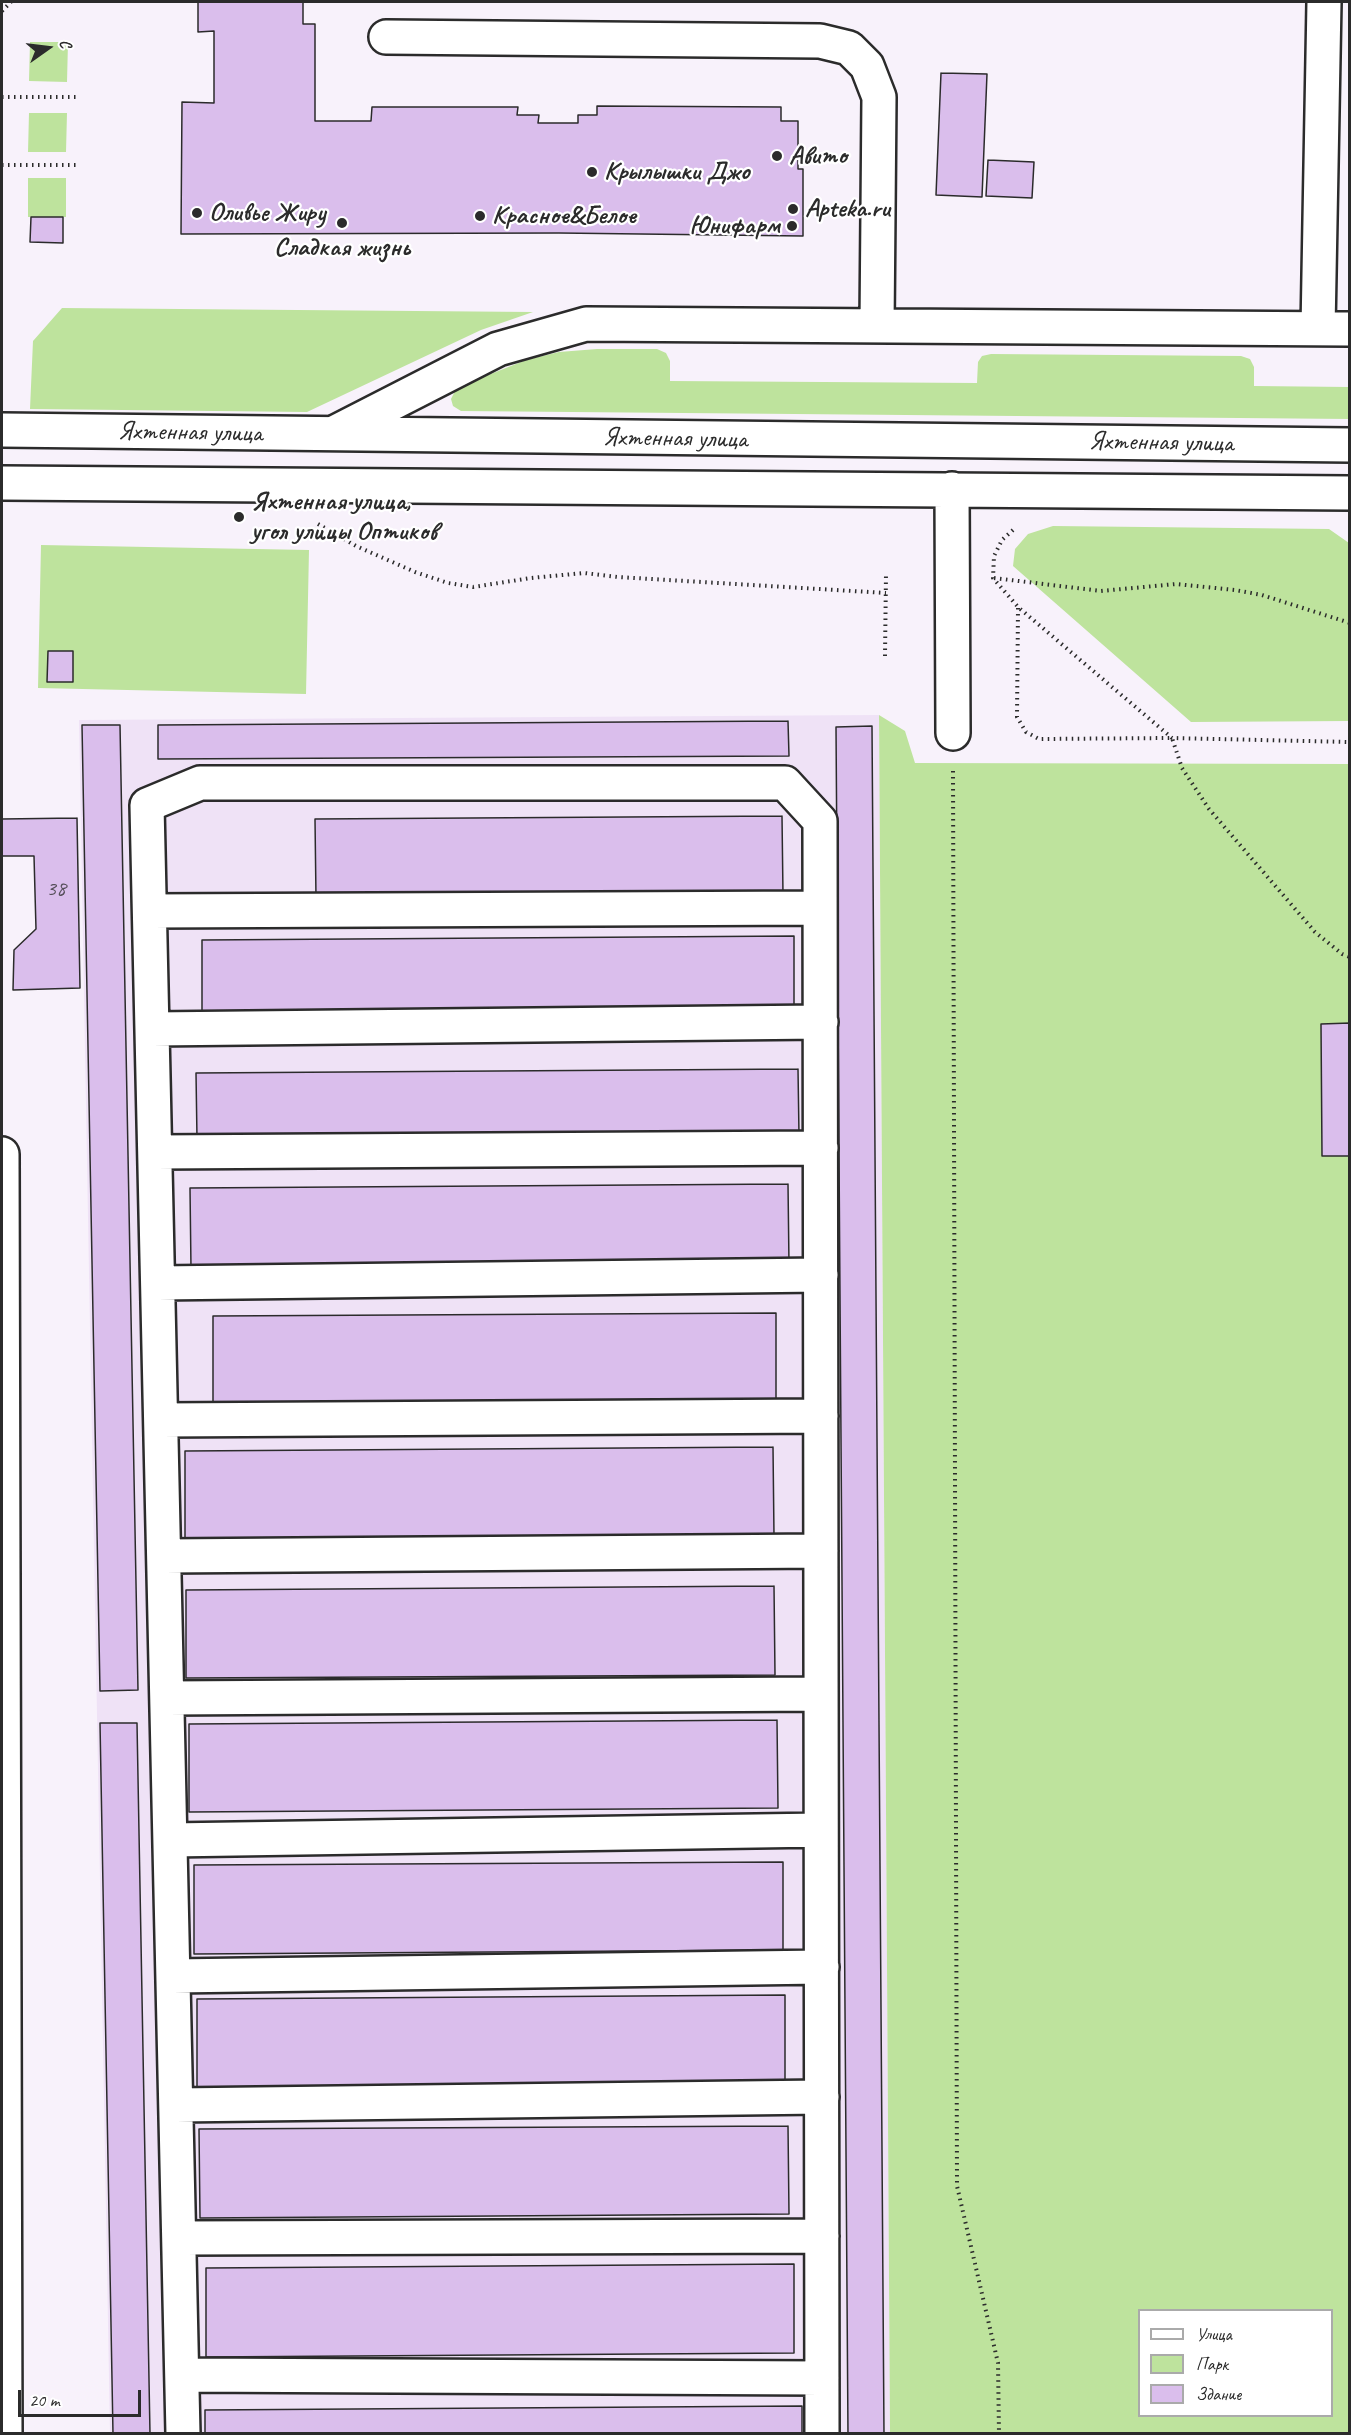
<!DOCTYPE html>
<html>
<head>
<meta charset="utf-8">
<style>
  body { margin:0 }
  #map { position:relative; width:1351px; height:2435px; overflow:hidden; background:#f8f2fb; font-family:Caveat,sans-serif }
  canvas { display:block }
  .frame { position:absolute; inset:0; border:3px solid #2b2b2b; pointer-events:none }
  .legend { position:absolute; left:1138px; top:2309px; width:195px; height:108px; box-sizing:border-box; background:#fff; border:2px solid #aaa; margin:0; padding:8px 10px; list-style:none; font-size:18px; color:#2b2b2b }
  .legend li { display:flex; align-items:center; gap:12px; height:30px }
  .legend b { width:30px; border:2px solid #aaa }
  .north { position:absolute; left:18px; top:18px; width:60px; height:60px; -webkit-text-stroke:4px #fff; paint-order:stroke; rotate:76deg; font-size:16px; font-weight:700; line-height:24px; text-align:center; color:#2b2b2b }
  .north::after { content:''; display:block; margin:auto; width:21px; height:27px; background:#2b2b2b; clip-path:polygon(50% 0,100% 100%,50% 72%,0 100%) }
  .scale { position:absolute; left:18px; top:2390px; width:123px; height:27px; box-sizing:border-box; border:3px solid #2b2b2b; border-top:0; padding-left:8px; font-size:18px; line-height:21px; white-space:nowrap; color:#2b2b2b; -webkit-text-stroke:4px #fff; paint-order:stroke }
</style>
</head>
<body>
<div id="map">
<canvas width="1351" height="2435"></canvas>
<div class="frame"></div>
<ul class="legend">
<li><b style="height:8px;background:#fff"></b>Улица</li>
<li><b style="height:16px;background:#bee39d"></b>Парк</li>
<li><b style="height:16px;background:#dabeec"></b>Здание</li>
</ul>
<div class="north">С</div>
<div class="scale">20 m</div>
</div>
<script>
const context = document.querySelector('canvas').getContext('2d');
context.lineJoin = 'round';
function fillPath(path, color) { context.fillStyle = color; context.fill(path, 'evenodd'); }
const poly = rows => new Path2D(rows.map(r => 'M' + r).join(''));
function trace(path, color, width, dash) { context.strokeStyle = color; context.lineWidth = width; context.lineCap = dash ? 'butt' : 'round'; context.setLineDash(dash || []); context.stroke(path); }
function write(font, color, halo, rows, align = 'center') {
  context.font = font + ' Caveat,sans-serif'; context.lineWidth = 4.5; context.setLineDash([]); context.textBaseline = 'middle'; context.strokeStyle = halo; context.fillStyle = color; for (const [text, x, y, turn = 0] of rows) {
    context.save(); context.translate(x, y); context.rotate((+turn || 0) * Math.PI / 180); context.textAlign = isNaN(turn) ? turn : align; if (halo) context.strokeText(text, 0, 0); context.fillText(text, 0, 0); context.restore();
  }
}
fillPath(poly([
  [879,715,890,2433,110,2433,79,720]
]), '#efe2f6');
fillPath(poly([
  [1349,2,1350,2,1349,272,1348,272],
  [30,42,68,42,67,82,29,81],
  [29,113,67,113,66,152,28,152],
  [28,178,66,178,66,217,28,217],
  [62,308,533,312,481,330,307,412,30,409,33,341],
  [597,349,657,349,666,353,670,361,670,381,977,383,978,362,982,356,991,354,1241,356,1250,359,1254,367,1254,386,1349,387,1350,419,461,411,453,406,451,399,455,391,463,385,526,360,559,352],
  [1053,526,1329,529,1349,543,1349,721,1191,722,1013,566,1015,549,1028,534],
  [41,545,309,550,306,694,38,688],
  [879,715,905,731,915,763,1349,764,1349,2433,890,2433],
  [1140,2310,1332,2310,1332,2416,1140,2416]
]), '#bee39d');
const building = poly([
  [198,2,303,2,303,24,315,24,315,121,371,121,372,107,518,107,517,115,539,115,538,123,578,123,578,115,597,115,597,106,781,107,781,121,798,121,798,169,803,169,803,236,559,233,181,234,182,102,214,103,214,31,198,32,198,2],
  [941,73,987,74,982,197,936,195,941,73],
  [988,160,1034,162,1032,198,986,196,988,160],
  [31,217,63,217,63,243,30,242,31,217],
  [48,651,73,651,73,682,47,682,48,651],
  [788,721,789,756,158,759,158,725,788,721],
  [82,725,120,725,138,1690,100,1691,82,725],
  [872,726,884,2434,848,2434,836,727,872,726],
  [782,816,783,895,316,898,315,819,782,816],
  [77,818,80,988,13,990,14,950,36,929,34,856,2,856,2,819,77,818],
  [794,936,794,1011,202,1015,202,940,794,936],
  [1350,1023,1350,1156,1322,1156,1321,1024,1350,1023],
  [798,1069,799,1135,197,1139,196,1073,798,1069],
  [788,1184,789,1265,191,1269,190,1188,788,1184],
  [776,1313,776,1401,213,1404,213,1316,776,1313],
  [773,1447,774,1536,185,1540,185,1451,773,1447],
  [774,1586,775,1675,186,1678,186,1590,774,1586],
  [777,1720,778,1808,189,1812,189,1724,777,1720],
  [100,1723,137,1723,150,2434,113,2434,100,1723],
  [783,1862,783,1950,194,1954,194,1865,783,1862],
  [785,1995,785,2084,197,2088,197,1999,785,1995],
  [788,2126,789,2214,200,2218,199,2129,788,2126],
  [794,2264,794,2353,206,2357,206,2268,794,2264],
  [802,2406,802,2434,205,2434,205,2410,802,2406]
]);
fillPath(building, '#dabeec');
trace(building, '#2b2b2b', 1.5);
const minor = poly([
  [386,37,820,41,849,48,867,66,879,97,877,326],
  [1318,329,1324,2],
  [2,430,1350,445],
  [334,433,498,349,586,324,1350,329],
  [2,483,1350,493],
  [952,489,953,733],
  [150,911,820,908],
  [152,1029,821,1022],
  [155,1152,821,1148],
  [2,1154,5,2434],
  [158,1283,821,1275],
  [161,1420,821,1416],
  [164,1556,821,1551],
  [167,1698,821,1694],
  [170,1840,821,1830],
  [173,1976,822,1967],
  [176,2105,822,2097],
  [179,2238,822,2236],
  [182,2375,822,2378],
  [183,2434,147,805,200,783,785,783,820,821,822,2434]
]);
trace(minor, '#2b2b2b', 38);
trace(poly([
  [2,11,11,2],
  [2,97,80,97],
  [2,165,80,165],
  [318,524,356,546,415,572,448,583,473,587,531,578,584,573,618,577,886,593],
  [1013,530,1002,540,994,556,993,578,1018,607,1172,738,1350,742],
  [994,578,1101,591,1176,584,1235,590,1262,595,1350,623],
  [1018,608,1017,717,1026,732,1039,739,1172,738,1182,768,1209,809,1315,932,1342,954,1350,957],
  [885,656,886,573],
  [953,771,957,2186,998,2363,999,2434]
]), '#2b2b2b', 4, [1.5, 4.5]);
trace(minor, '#fff', 33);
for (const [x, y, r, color] of [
  [777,156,6,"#2b2b2b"],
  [592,172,6,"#2b2b2b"],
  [793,209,6,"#2b2b2b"],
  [197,213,6,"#2b2b2b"],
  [480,216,6,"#2b2b2b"],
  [342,223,6,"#2b2b2b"],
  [792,226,6,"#2b2b2b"],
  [239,517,6,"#2b2b2b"]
]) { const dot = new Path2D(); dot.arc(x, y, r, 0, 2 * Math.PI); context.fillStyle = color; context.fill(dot); trace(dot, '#fff', 2); }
write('22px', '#57505b', null, [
  ["38",56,889]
]);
write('bold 26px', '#2b2b2b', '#fff', [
  ["Авито",789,156],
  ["Крылышки Джо",604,172],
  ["Apteka.ru",805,209],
  ["Оливье Жиру",209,213],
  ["Красное&Белое",492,216],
  ["Юнифарм",780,226,"right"],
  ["Сладкая жизнь",342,248,"center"],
  ["Яхтенная улица,",251,502],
  ["угол улицы Оптиков",251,532]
], 'left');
write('26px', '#2b2b2b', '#fff', [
  ["Яхтенная улица",190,433,1],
  ["Яхтенная улица",675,439,1],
  ["Яхтенная улица",1161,443,1]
]);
</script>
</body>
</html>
